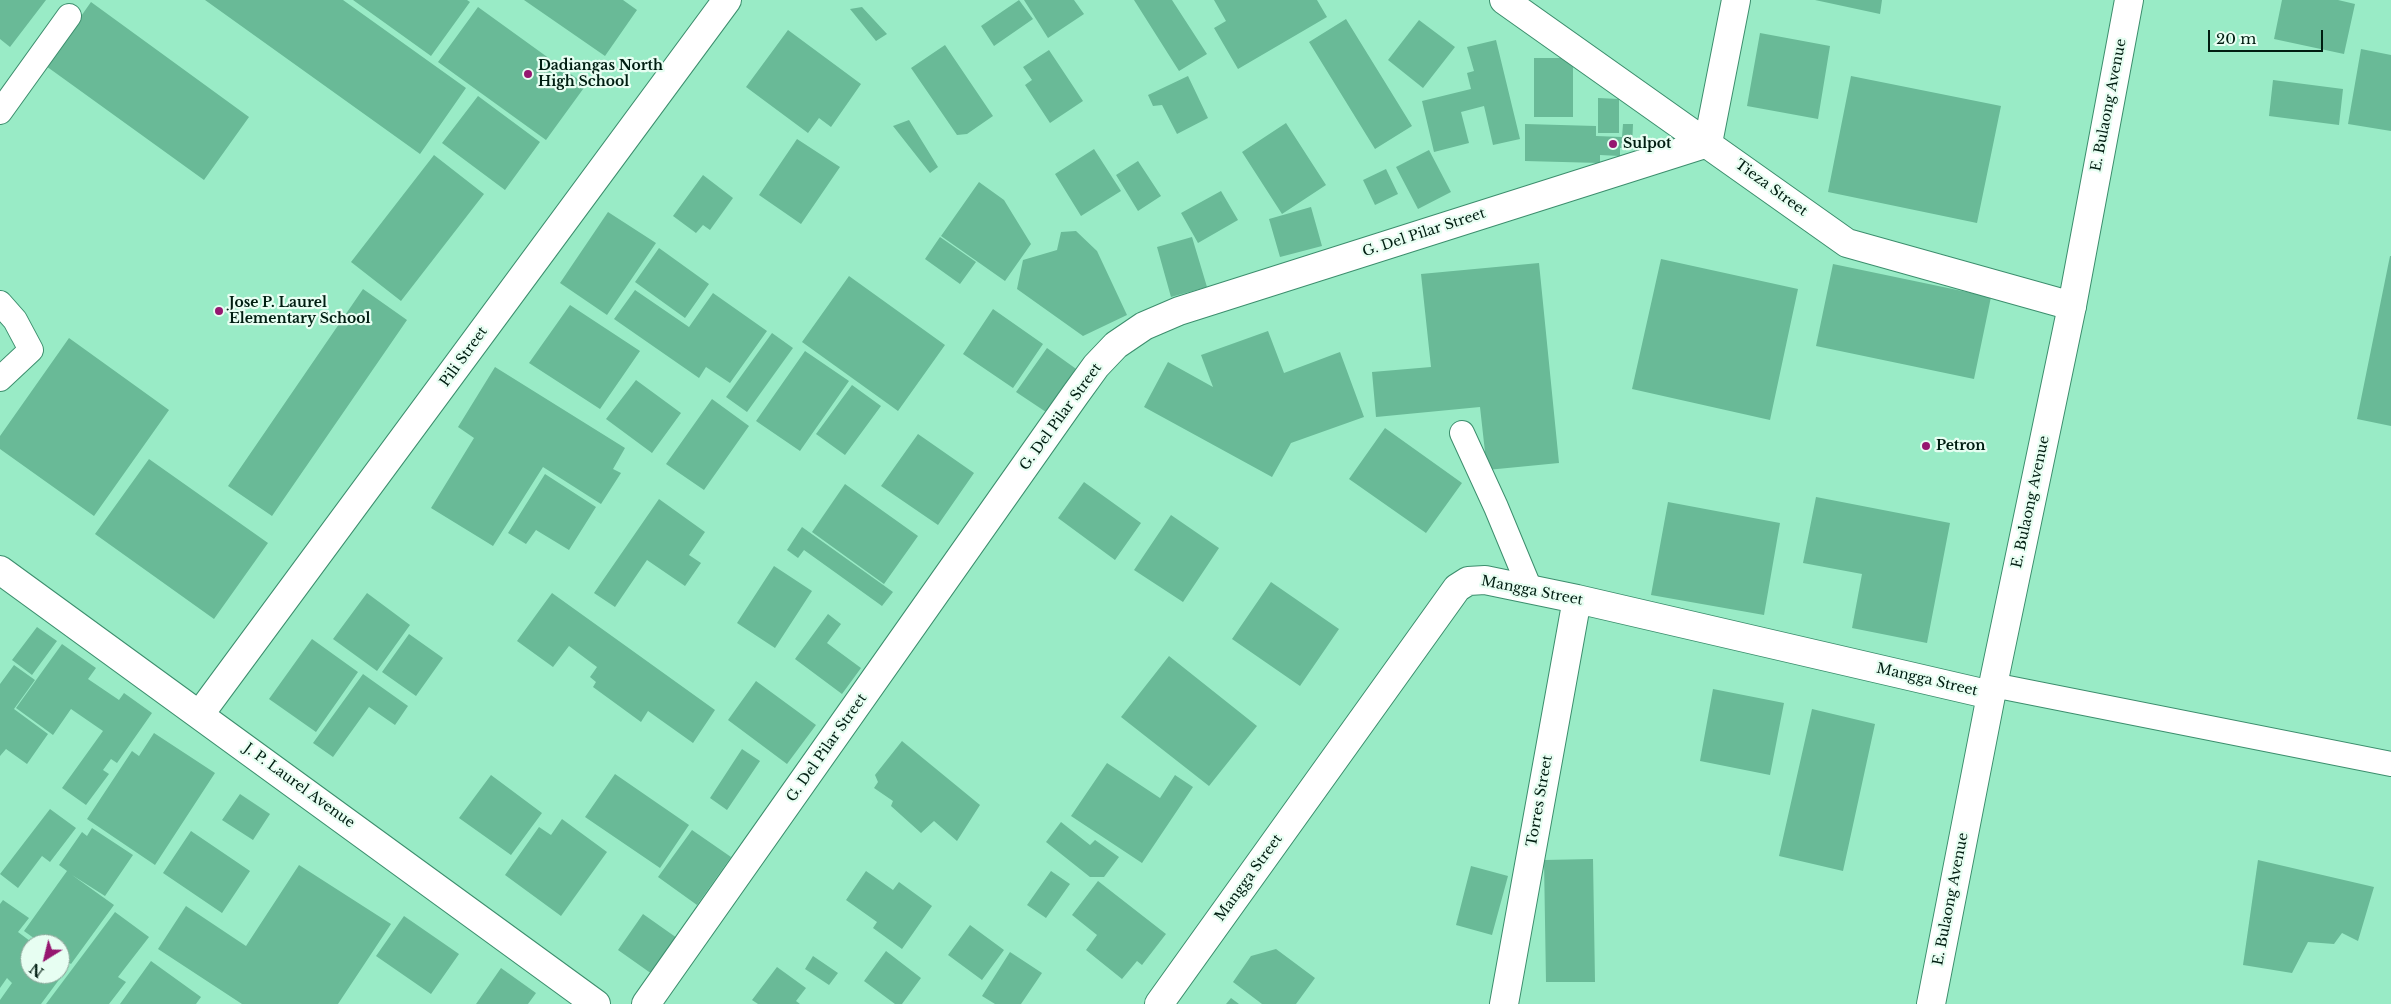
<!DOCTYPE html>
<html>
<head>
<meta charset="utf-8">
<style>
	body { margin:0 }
	#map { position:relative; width:2391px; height:1004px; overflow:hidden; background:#99ebc6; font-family:"Libre Baskerville",serif }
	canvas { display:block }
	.north { position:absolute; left:20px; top:934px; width:50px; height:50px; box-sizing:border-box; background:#e7fef2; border:1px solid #8ba498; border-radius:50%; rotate:216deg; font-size:14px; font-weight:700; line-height:20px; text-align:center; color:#001d11 }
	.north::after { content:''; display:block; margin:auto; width:18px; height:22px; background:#961770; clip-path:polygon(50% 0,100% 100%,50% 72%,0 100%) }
	.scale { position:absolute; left:2208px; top:30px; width:115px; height:22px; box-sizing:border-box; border:2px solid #001d11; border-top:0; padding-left:6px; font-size:15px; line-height:18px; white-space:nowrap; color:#001d11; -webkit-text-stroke:4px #e7fef2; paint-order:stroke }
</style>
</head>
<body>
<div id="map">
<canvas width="2391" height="1004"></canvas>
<div class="north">N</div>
<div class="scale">20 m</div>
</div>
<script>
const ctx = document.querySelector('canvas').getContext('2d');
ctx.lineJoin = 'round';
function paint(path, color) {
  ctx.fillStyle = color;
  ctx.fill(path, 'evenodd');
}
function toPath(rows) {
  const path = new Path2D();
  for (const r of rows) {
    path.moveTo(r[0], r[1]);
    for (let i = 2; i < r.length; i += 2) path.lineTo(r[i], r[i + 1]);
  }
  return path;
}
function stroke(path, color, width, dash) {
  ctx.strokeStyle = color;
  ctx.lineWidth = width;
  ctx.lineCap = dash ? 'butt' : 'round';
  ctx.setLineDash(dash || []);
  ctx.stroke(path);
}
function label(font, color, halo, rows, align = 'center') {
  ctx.font = font + ' "Libre Baskerville",serif';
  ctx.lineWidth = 4.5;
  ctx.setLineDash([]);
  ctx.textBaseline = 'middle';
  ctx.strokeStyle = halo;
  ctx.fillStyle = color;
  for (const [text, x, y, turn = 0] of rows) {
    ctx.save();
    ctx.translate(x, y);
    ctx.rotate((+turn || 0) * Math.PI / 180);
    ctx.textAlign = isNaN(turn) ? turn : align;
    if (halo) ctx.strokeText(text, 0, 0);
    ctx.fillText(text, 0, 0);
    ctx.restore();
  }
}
paint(toPath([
	[0,0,46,0,10,47,0,39],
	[205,0,343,0,466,88,420,154],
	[353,0,467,0,470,2,431,56],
	[524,0,623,0,637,10,605,56],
	[1019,0,1033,19,994,46,981,26],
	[1024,0,1074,0,1084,14,1048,38],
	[1134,0,1172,0,1207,54,1179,71],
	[1214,0,1317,0,1327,17,1238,69,1214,28,1226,21],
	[1815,0,1882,0,1880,14],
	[2282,0,2338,0,2355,4,2344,54,2274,39],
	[91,2,249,117,204,180,46,66],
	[478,7,586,85,546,140,438,62],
	[862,7,887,34,876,41,850,9],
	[1346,19,1412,126,1375,149,1309,42],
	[1419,20,1455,47,1423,88,1388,60],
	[788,30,861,84,831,127,819,118,808,133,746,87],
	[1760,33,1830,46,1818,119,1747,106],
	[1496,40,1520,139,1493,145,1484,106,1461,112,1469,143,1434,152,1422,101,1471,89,1467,73,1474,71,1467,47],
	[945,45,993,116,967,134,957,135,911,68],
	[2361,49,2391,55,2391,131,2348,124],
	[1049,50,1083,101,1050,123,1025,85,1032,80,1023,67],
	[1534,58,1573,58,1573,117,1534,117],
	[1188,76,1208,118,1177,134,1162,105,1153,106,1148,95],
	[1851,76,2001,106,1977,223,1828,192],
	[2273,80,2343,89,2339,125,2269,116],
	[478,96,540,142,505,190,442,143],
	[1598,98,1619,99,1619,133,1598,133],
	[909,120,938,167,930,173,893,126],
	[1286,123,1326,185,1282,214,1242,152],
	[1525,124,1596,126,1596,136,1622,137,1623,124,1633,124,1632,148,1620,148,1620,156,1600,155,1600,163,1525,161],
	[797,139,840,167,801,224,759,195],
	[1094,149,1121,191,1081,216,1055,174],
	[1429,150,1451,192,1418,209,1396,167],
	[434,155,484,194,401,301,351,262],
	[1138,161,1161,196,1138,211,1116,175],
	[1386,169,1398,194,1375,205,1363,180],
	[703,175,733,198,710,230,703,225,696,233,673,216],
	[979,182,1004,200,1031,244,1005,281,941,236],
	[1221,191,1238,220,1198,243,1181,213],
	[1311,207,1322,246,1280,257,1269,219],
	[608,212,656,243,607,315,560,283],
	[1076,231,1097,251,1127,315,1083,336,1017,289,1023,260,1057,250,1061,232],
	[940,237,976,262,960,284,925,259],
	[1192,237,1207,287,1171,297,1157,247],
	[659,248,709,284,685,318,635,282],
	[2390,256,2391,256,2391,426,2357,419],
	[1661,259,1798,289,1770,420,1632,389],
	[1539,263,1559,463,1487,470,1480,407,1376,417,1372,372,1431,367,1421,274],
	[1833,264,1991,297,1974,379,1816,346],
	[849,276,945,345,898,411,802,342],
	[363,289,407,320,272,516,228,486],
	[635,290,689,327,713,293,767,331,730,383,706,367,699,378,614,319],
	[570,305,640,351,600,409,529,363],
	[993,309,1043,344,1013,388,963,354],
	[1268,331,1284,373,1340,352,1364,417,1291,443,1272,477,1144,407,1168,362,1213,387,1201,355],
	[772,333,793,348,747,412,726,397],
	[69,338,169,410,94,516,0,449,0,436],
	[1047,348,1079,371,1049,414,1016,392],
	[805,351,849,381,800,451,756,421],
	[495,367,625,448,613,469,621,473,601,504,543,467,493,546,431,508,474,438,458,427],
	[636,380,681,413,652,453,606,419],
	[852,385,881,406,845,455,816,434],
	[712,399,749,426,704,490,666,464],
	[1385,428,1462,483,1426,533,1349,479],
	[918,434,974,473,938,525,881,486],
	[149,459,268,543,214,619,95,534],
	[545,474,596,507,569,550,536,530,526,544,508,533],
	[1084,482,1141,523,1115,560,1058,518],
	[845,484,918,536,884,584,812,532],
	[1816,497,1950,523,1927,643,1852,628,1862,574,1803,563],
	[659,499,705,532,689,555,701,563,685,586,647,560,615,607,594,593],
	[1668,502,1780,523,1764,615,1651,595],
	[1171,515,1219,548,1183,602,1134,570],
	[802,527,893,592,882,606,804,550,798,558,787,550],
	[774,566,812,591,775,648,737,623],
	[1271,582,1339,629,1300,686,1232,639],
	[367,593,410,625,377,671,333,639],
	[552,593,715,710,693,743,648,711,641,722,593,687,596,682,590,677,597,667,569,646,553,667,517,641],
	[828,614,841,624,827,643,861,668,842,694,795,659],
	[37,627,57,641,32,675,12,660],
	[409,634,443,658,416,696,382,672],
	[312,639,358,672,316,732,269,699],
	[62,644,96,668,88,679,119,700,124,693,152,713,117,763,111,759,103,770,109,774,86,805,62,788,103,731,71,709,53,735,16,708],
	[1169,656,1257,726,1209,786,1121,717],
	[14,665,35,680,14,709,48,734,27,764,6,749,0,756,0,684],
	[363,674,408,706,395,725,369,707,333,757,313,743],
	[756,681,816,725,787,764,728,720],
	[1713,689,1784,703,1770,775,1700,761],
	[1812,709,1875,724,1843,871,1779,856],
	[154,733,215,773,155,865,87,819,132,751,139,756],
	[902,741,980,805,957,841,934,821,921,833,891,806,893,801,874,788,878,782,875,775],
	[742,749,760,761,727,810,710,798],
	[1107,763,1160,798,1175,775,1193,787,1142,863,1071,816],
	[615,774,689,825,660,868,585,817],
	[491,775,542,813,511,855,459,818],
	[240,794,270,814,253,840,222,820],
	[50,809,76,828,50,862,42,856,18,888,0,874],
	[562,819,607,852,561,916,505,875,539,827,551,835],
	[1061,822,1090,845,1095,840,1119,857,1104,877,1090,877,1046,842],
	[92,828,133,855,105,896,72,875,114,905,71,964,60,957,60,944,42,944,24,931,67,871,59,865,82,832,87,836],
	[692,830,731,857,697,905,658,877],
	[191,831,250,871,222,913,163,873],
	[1593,859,1595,982,1546,982,1544,860],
	[2258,860,2374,887,2358,941,2342,933,2334,944,2308,942,2292,973,2243,965],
	[299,865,391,924,338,1004,242,1004,158,949,186,906,246,946],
	[1471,866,1508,876,1492,935,1456,925],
	[866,871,893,890,899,882,932,906,902,949,873,928,877,922,846,900],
	[1051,871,1070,884,1046,918,1027,905],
	[1098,881,1166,934,1142,965,1137,961,1122,979,1086,950,1097,935,1072,915],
	[3,900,29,918,18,932,34,944,30,944,30,974,60,974,60,963,67,969,41,1004,0,1004,0,1000,12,983,7,978,0,988,0,904],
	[115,912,149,937,118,977,126,982,109,1004,46,1004],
	[643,914,677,938,652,974,618,950],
	[404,916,459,954,431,994,376,956],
	[970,925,1004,950,982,980,948,955],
	[1276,949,1315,978,1296,1004,1262,1004,1233,982,1251,956],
	[886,951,921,978,902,1004,895,1004,864,981],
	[1010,952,1042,973,1021,1004,995,1004,982,996],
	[813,956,838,973,829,985,805,969],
	[151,961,201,997,196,1004,120,1004],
	[777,967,806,988,796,1001,800,1004,758,1004,752,1000],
	[501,968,536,993,528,1004,476,1004],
	[1231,998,1239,1004,1226,1004]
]), '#69ba97');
const lane = toPath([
	[0,112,69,16],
	[0,303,15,320,31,350,0,379],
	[1462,433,1496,507,1530,589],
	[1993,685,2391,764]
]);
const street = toPath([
	[1504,0,1847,243,2072,306],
	[200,714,727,0],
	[646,1004,1075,395,1096,366,1116,345,1144,326,1179,311,1708,143,1736,0],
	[1159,1004,1457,588,1468,581,1485,580,1577,599,1991,695],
	[1504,1004,1577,599]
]);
const secondary = toPath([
	[0,570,596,1004],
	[1931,1004,1993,685,2072,306,2129,0]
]);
stroke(lane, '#3c8e6d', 26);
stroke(street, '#3c8e6d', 30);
stroke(secondary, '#3c8e6d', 30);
stroke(lane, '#fff', 24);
stroke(street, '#fff', 28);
stroke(secondary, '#fff', 28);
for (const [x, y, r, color] of [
	[528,74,5,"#961770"],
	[1613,144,5,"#961770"],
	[219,311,5,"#961770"],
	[1926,446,5,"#961770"]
]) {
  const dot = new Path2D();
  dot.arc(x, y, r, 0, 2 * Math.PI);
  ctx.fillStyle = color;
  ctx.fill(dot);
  stroke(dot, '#e7fef2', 2);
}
label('bold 14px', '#001d11', '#e7fef2', [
	["Dadiangas North",538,66],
	["High School",538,82],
	["Sulpot",1623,144],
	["Jose P. Laurel",229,303],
	["Elementary School",229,319],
	["Petron",1936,446]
], 'left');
label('14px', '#001d11', '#e7fef2', [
	["E. Bulaong Avenue",2109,105,-79],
	["Tieza Street",1771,188,36],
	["G. Del Pilar Street",1424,233,-18],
	["Pili Street",464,357,-54],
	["G. Del Pilar Street",1061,417,-54],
	["E. Bulaong Avenue",2031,502,-78],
	["Mangga Street",1532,591,11],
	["Mangga Street",1927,680,13],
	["G. Del Pilar Street",827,748,-55],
	["J. P. Laurel Avenue",299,786,36],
	["Torres Street",1540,801,-80],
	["Mangga Street",1249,878,-54],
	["E. Bulaong Avenue",1951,899,-79]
]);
</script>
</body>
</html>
